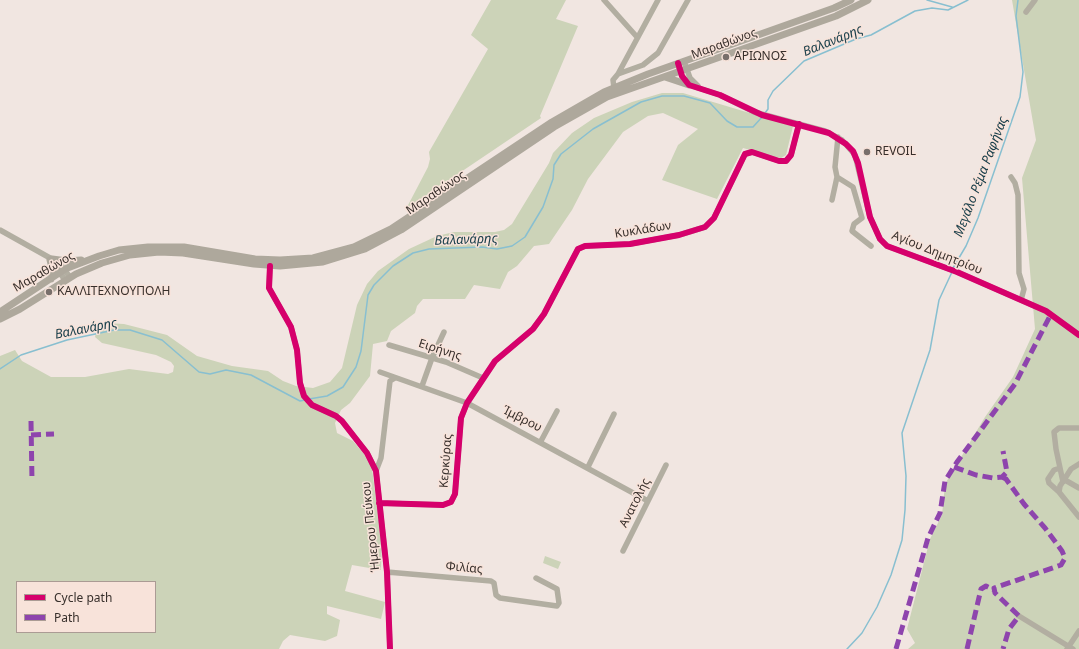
<!DOCTYPE html>
<html>
<head>
<meta charset="utf-8">
<style>
	body { margin:0 }
	#map { position:relative; width:1079px; height:649px; overflow:hidden; background:#f1e6e1; font-family:"Noto Sans",sans-serif }
	canvas { display:block }
	.legend { position:absolute; left:16px; top:581px; width:140px; height:52px; box-sizing:border-box; background:#f8e3da; border:1px solid #ab9b94; margin:0; padding:5px 7px; list-style:none; font-size:12px; color:#372f2b }
	.legend li { display:flex; align-items:center; gap:8px; height:20px }
	.legend b { width:20px; border:1px solid #ab9b94 }
</style>
</head>
<body>
<div id="map">
<canvas width="1079" height="649"></canvas>
<ul class="legend">
<li><b style="height:5px;background:#d6006c"></b>Cycle path</li>
<li><b style="height:5px;background:#8e44ad"></b>Path</li>
</ul>
</div>
<script>
const ctx = document.querySelector('canvas').getContext('2d');
ctx.lineJoin = 'round';
function paint(path, color) {
  ctx.fillStyle = color;
  ctx.fill(path, 'evenodd');
}
function toPath(rows) {
  const path = new Path2D();
  for (const r of rows) {
    path.moveTo(r[0], r[1]);
    for (let i = 2; i < r.length; i += 2) path.lineTo(r[i], r[i + 1]);
  }
  return path;
}
function stroke(path, color, width, dash) {
  ctx.strokeStyle = color;
  ctx.lineWidth = width;
  ctx.lineCap = dash ? 'butt' : 'round';
  ctx.setLineDash(dash || []);
  ctx.stroke(path);
}
function label(font, color, halo, rows, align = 'center') {
  ctx.font = font + ' "Noto Sans",sans-serif';
  ctx.lineWidth = 3;
  ctx.setLineDash([]);
  ctx.textBaseline = 'middle';
  ctx.strokeStyle = halo;
  ctx.fillStyle = color;
  for (const [text, x, y, turn = 0] of rows) {
    ctx.save();
    ctx.translate(x, y);
    ctx.rotate((+turn || 0) * Math.PI / 180);
    ctx.textAlign = isNaN(turn) ? turn : align;
    if (halo) ctx.strokeText(text, 0, 0);
    ctx.fillText(text, 0, 0);
    ctx.restore();
  }
}
paint(toPath([
	[491,0,566,0,556,19,578,26,540,116,541,118,406,209,428,167,430,159,429,152,488,49,471,35],
	[1012,0,1079,0,1079,649,908,649,915,643,907,629,930,539,942,515,945,484,985,417,1013,377,1035,329,1022,178,1036,140],
	[662,93,683,93,793,126,786,155,781,158,775,157,743,148,717,199,662,180,678,145,698,129,663,113,648,116,623,132,588,179,572,210,549,244,534,246,517,266,508,272,500,289,474,285,465,299,423,299,417,306,415,313,391,331,387,341,373,344,370,376,350,403,341,410,335,423,337,433,353,441,364,454,372,469,382,543,381,570,352,565,345,591,385,602,381,619,327,606,327,614,340,620,337,636,325,641,290,635,283,641,279,649,0,649,0,356,15,350,22,361,51,377,85,377,129,369,168,374,173,372,174,366,171,362,156,355,102,343,95,337,97,329,105,323,124,324,167,335,197,356,232,366,268,371,283,381,296,386,313,388,330,382,342,368,357,305,367,284,378,271,409,249,437,236,454,232,495,232,504,230,512,224,549,163,553,153,572,133,594,118,632,102],
	[17,582,155,582,155,632,17,632],
	[545,556,561,562,558,569,543,563]
]), '#ccd3b8');
stroke(toPath([
	[927,0,952,7],
	[765,113,768,109,768,100,773,91,804,61,856,39,871,35,915,11,932,8,948,10,968,0],
	[953,268,966,246,978,218,1020,97,1023,72,1016,16,1018,0],
	[0,369,21,355,67,340,114,330,130,330,162,340,199,372,210,374,226,370,251,375,300,401,305,400],
	[309,399,327,396,343,387,356,367,361,351,368,295,374,285,393,266,413,253,429,249,482,247,497,249,512,246,525,237,543,207,553,179,554,165,561,154,593,129,641,102,662,96,684,96,710,103,727,121,737,127,753,127,763,116],
	[847,649,862,633,877,607,891,575,902,540,905,510,906,476,902,433,930,350,939,300,952,272]
]), '#88bfd0', 1.5);
stroke(toPath([
	[604,0,637,37],
	[1026,12,1035,0],
	[684,61,690,78,698,86],
	[679,69,682,76,689,85,720,95,754,112,825,131,842,140,855,155,870,217,880,239,887,246,957,272,1046,311,1079,335],
	[618,74,643,65,658,53,688,0],
	[614,88,613,80,618,74,658,0],
	[838,137,835,167,837,177,853,187,862,218,854,224,852,231,871,246],
	[1011,177,1015,183,1018,195,1019,273,1024,289,1021,300],
	[832,200,837,177],
	[0,230,59,263,70,277],
	[51,261,65,280],
	[270,266,269,288,291,327,297,350,300,383,304,396,312,405,336,416,342,421,367,453,376,471,387,572,390,649],
	[389,345,446,362,483,378],
	[380,372,467,403,648,501],
	[422,386,432,358,444,332],
	[541,441,557,411],
	[1079,464,1071,469,1060,486,1059,492,1079,517],
	[588,467,614,414],
	[376,471,381,458,390,381,395,378],
	[1065,480,1079,488],
	[1063,482,1056,449,1054,432,1059,428,1079,428],
	[1059,492,1049,483,1048,479,1054,470,1060,468],
	[379,503,443,505,451,502,455,494,461,418,467,403,495,361,533,329,544,314,578,249,585,246,630,244,679,235,705,227,714,218,745,154,752,152,779,161,786,161,791,155,799,124],
	[623,551,666,465],
	[387,572,491,581,494,583,496,595,500,598,557,606,559,603,557,589,536,578],
	[1019,616,1073,649],
	[1067,649,1079,631]
]), '#b2aea1', 5.5);
stroke(toPath([
	[665,77,689,85],
	[52,259,67,261,81,260],
	[50,260,52,268,51,279],
	[0,312,65,269,99,256,119,250,148,247,184,247,255,259,280,260,313,258,354,247,391,229,552,122,604,92,648,74,834,8,851,0],
	[0,319,20,309,76,274,102,263,130,255,159,252,183,253,254,264,280,266,323,262,365,249,401,230,554,127,607,97,836,16,868,0]
]), '#aea89c', 7);
stroke(toPath([
	[31,421,32,481],
	[31,435,54,434],
	[954,467,976,475,993,478,1002,477,1007,472,1003,451],
	[1002,477,1006,479,1024,504,1045,528,1062,551,1065,558,1061,565,994,588,995,593,1019,616,1009,629,1003,649],
	[896,649,928,538,940,513,945,481,957,462,1015,384,1051,314],
	[967,649,981,589,986,586,994,590]
]), '#8e44ad', 5, [10, 5]);
stroke(toPath([
	[678,63,682,76,689,85,720,95,762,115,829,133,846,144,853,151,858,163,870,217,880,239,887,246,957,272,1046,311,1079,335],
	[270,266,269,288,291,327,297,350,300,383,304,396,312,405,336,416,342,421,367,453,376,471,387,572,390,649],
	[379,503,443,505,451,502,455,494,461,418,467,403,495,361,533,329,544,314,578,249,585,246,630,244,679,235,705,227,714,218,745,154,752,152,779,161,786,161,791,155,799,124]
]), '#d6006c', 6);
for (const [x, y, r, color] of [
	[726,57,4,"#786f6b"],
	[867,152,4,"#786f6b"],
	[49,292,4,"#786f6b"]
]) {
  const dot = new Path2D();
  dot.arc(x, y, r, 0, 2 * Math.PI);
  ctx.fillStyle = color;
  ctx.fill(dot);
  stroke(dot, '#f8e3da', 1.5);
}
label('12px', '#372f2b', '#f8e3da', [
	["Μαραθώνος",724,44,-20],
	["Μαραθώνος",436,193,-34],
	["Κυκλάδων",643,230,-9],
	["Αγίου Δημητρίου",937,253,22],
	["Μαραθώνος",44,272,-30],
	["Ειρήνης",440,350,18],
	["Ίμβρου",522,419,27],
	["Κερκύρας",446,461,-86],
	["Ανατολής",635,503,-63],
	["Ήμερου Πεύκου",371,527,-96],
	["Φιλίας",464,568,5]
]);
label('12px', '#372f2b', '#f8e3da', [
	["ΑΡΙΩΝΟΣ",734,57],
	["REVOIL",875,152],
	["ΚΑΛΛΙΤΕΧΝΟΥΠΟΛΗ",57,292]
], 'left');
label('italic 13px', '#1a404c', '#f8e3da', [
	["Βαλανάρης",833,41,-22],
	["Μεγάλο Ρέμα Ραφήνας",981,177,-69],
	["Βαλανάρης",466,240,-2],
	["Βαλανάρης",86,329,-11]
]);
</script>
</body>
</html>
